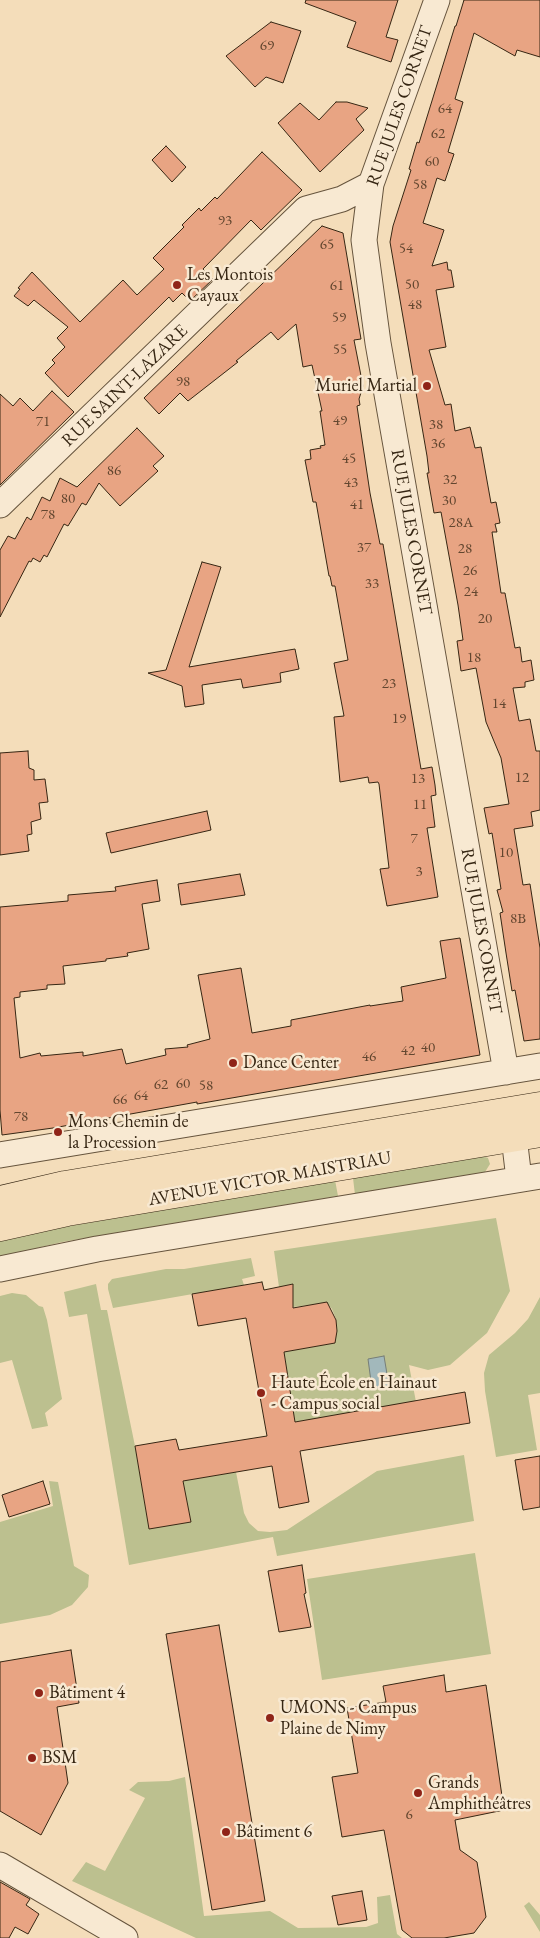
<!DOCTYPE html>
<html>
<head>
<meta charset="utf-8">
<style>
	body { margin:0 }
	canvas { display:block; background:#f4ddba }
</style>
</head>
<body>
<canvas width="540" height="1938"></canvas>
<script>
const ctx = document.querySelector('canvas').getContext('2d');
ctx.lineJoin = 'round';
function paint(path, color) {
  ctx.fillStyle = color;
  ctx.fill(path, 'evenodd');
}
function toPath(rows) {
  const path = new Path2D();
  for (const r of rows) {
    path.moveTo(r[0], r[1]);
    for (let i = 2; i < r.length; i += 2) path.lineTo(r[i], r[i + 1]);
  }
  return path;
}
function stroke(path, color, width, dash) {
  ctx.strokeStyle = color;
  ctx.lineWidth = width;
  ctx.lineCap = dash ? 'butt' : 'round';
  ctx.setLineDash(dash || []);
  ctx.stroke(path);
}
function label(font, color, halo, rows, align = 'center') {
  ctx.font = font + ' "EB Garamond",serif';
  ctx.lineWidth = 5;
  ctx.setLineDash([]);
  ctx.textBaseline = 'middle';
  ctx.strokeStyle = halo;
  ctx.fillStyle = color;
  for (const [text, x, y, turn = 0] of rows) {
    ctx.save();
    ctx.translate(x, y);
    ctx.rotate((+turn || 0) * Math.PI / 180);
    ctx.textAlign = isNaN(turn) ? turn : align;
    if (halo) ctx.strokeText(text, 0, 0);
    ctx.fillText(text, 0, 0);
    ctx.restore();
  }
}
paint(toPath([
	[482,1156,488,1158,490,1164,485,1172,355,1195,353,1178],
	[335,1180,338,1196,62,1242,0,1257,0,1240,18,1235],
	[496,1218,510,1291,487,1333,450,1365,428,1370,409,1365,416,1402,295,1422,284,1352,334,1343,337,1333,336,1319,332,1309,327,1303,293,1307,292,1284,279,1287,274,1251],
	[251,1258,255,1276,242,1279,244,1285,113,1308,108,1289,108,1284,112,1279,166,1269,184,1269],
	[96,1284,101,1310,107,1310,135,1446,149,1529,191,1522,183,1481,236,1472,244,1513,249,1523,258,1531,270,1532,287,1530,377,1471,464,1455,474,1521,277,1556,273,1537,129,1565,87,1314,69,1317,64,1292],
	[12,1293,26,1295,39,1306,43,1307,47,1320,62,1399,45,1413,48,1426,32,1429,12,1360,0,1363,0,1296],
	[540,1297,540,1393,528,1395,537,1450,496,1457,485,1391,484,1373,489,1355,515,1333,528,1319],
	[49,1481,58,1482,74,1566,89,1575,88,1587,72,1605,50,1615,0,1624,0,1522,53,1506],
	[475,1553,491,1654,322,1680,307,1579],
	[185,1777,204,1916,270,1911,298,1928,366,1927,378,1923,377,1897,390,1895,397,1934,402,1938,196,1938,72,1881,86,1862,105,1871,145,1798,129,1790,138,1782,169,1781],
	[529,1902,540,1915,540,1932,524,1906]
]), '#bcc08f');
const water = toPath([
	[384,1356,389,1386,372,1389,368,1359,384,1356]
]);
paint(water, '#a2b8bb');
stroke(water, '#777e78', 1);
const building = toPath([
	[306,0,398,0,386,37,398,40,391,62,347,47,356,22,305,3,306,0],
	[464,0,540,0,540,57,517,50,515,56,474,33,455,99,463,102,448,152,454,154,445,181,437,178,423,223,444,230,432,266,447,262,448,270,451,270,454,287,436,290,446,347,429,350,445,405,451,404,455,431,470,427,475,448,481,447,491,503,496,502,500,523,495,524,497,532,492,532,501,593,505,593,515,648,520,647,522,662,531,660,534,680,525,682,525,687,513,688,519,721,530,719,536,751,540,751,540,810,531,812,533,826,514,829,523,885,530,884,540,948,540,1039,524,1041,515,990,512,991,506,953,500,913,503,912,497,890,501,889,492,833,489,834,484,808,509,804,501,758,486,722,476,668,461,671,457,641,463,640,458,605,441,512,434,513,427,473,429,473,427,456,390,242,393,226,411,170,409,169,417,142,419,143,455,26,456,26,464,0],
	[271,22,301,31,283,83,266,77,255,87,226,56,271,22],
	[336,102,347,102,368,108,356,119,364,130,320,172,278,123,300,103,319,120,336,102],
	[166,146,186,167,172,182,152,160,166,146],
	[262,152,302,190,261,230,251,220,203,269,213,279,190,301,182,293,173,302,169,297,68,397,45,373,55,363,52,360,65,347,57,338,68,327,34,300,28,306,14,296,20,289,18,288,32,272,80,322,123,280,137,295,164,269,153,258,184,227,182,225,199,208,201,211,215,197,217,199,262,152],
	[322,226,343,233,361,339,354,340,363,386,359,399,360,405,357,406,370,493,380,544,383,544,421,769,432,767,435,785,436,795,431,796,435,827,427,828,438,897,387,906,380,869,389,868,379,784,378,782,369,783,368,777,340,782,334,717,344,716,334,663,348,660,335,586,332,586,330,576,329,576,316,502,313,502,305,460,311,459,310,450,321,448,320,446,325,445,320,411,322,411,312,365,303,367,296,324,278,340,271,332,236,361,238,362,188,401,180,393,159,414,144,398,322,226],
	[52,391,74,412,0,485,0,394,13,406,20,398,33,411,52,391],
	[137,428,164,456,153,466,158,471,120,506,99,483,86,505,82,503,68,526,64,524,47,557,44,555,40,562,33,558,31,562,29,561,0,617,0,550,8,536,15,539,27,517,31,520,42,497,50,501,60,478,77,487,137,428],
	[202,562,221,567,189,667,295,649,299,669,280,673,281,682,243,688,241,679,202,685,204,704,185,707,182,686,148,673,166,670,202,562],
	[28,751,29,768,34,770,34,780,45,779,48,802,39,803,41,819,31,822,32,834,27,835,29,851,0,855,0,753,28,751],
	[207,811,211,830,111,853,106,833,207,811],
	[240,874,245,895,181,905,178,884,240,874],
	[157,880,160,901,142,904,149,949,127,953,128,956,106,959,106,961,63,966,65,984,47,985,47,989,20,992,20,997,14,998,20,1058,40,1053,41,1056,83,1052,83,1056,122,1049,126,1064,166,1055,165,1049,188,1047,187,1045,210,1039,198,975,241,968,252,1033,291,1026,291,1020,370,1005,370,1006,403,1001,401,987,446,978,440,941,460,938,480,1055,197,1104,197,1102,53,1128,2,1135,0,1110,0,907,68,901,68,895,116,891,115,887,157,880],
	[262,1282,264,1290,293,1284,293,1308,327,1302,336,1320,337,1331,335,1343,284,1352,295,1422,465,1392,470,1423,300,1451,309,1502,279,1508,272,1466,183,1481,191,1522,149,1529,135,1446,176,1439,179,1450,267,1436,246,1318,198,1326,192,1294,262,1282],
	[540,1456,540,1507,523,1510,515,1460,540,1456],
	[43,1481,50,1504,9,1517,2,1495,43,1481],
	[302,1565,306,1593,304,1594,311,1627,279,1632,268,1571,302,1565],
	[219,1625,265,1901,212,1910,166,1634,219,1625],
	[71,1650,79,1703,57,1707,68,1783,41,1835,0,1811,0,1662,71,1650],
	[444,1675,446,1692,486,1685,504,1810,455,1820,460,1850,477,1862,486,1917,474,1933,444,1938,412,1938,402,1930,384,1830,342,1837,332,1777,358,1773,347,1708,386,1702,383,1686,444,1675],
	[0,1882,30,1899,26,1905,39,1914,28,1934,15,1927,9,1938,0,1938,0,1882],
	[362,1891,367,1920,338,1925,332,1896,362,1891]
]);
paint(building, '#e8a483');
stroke(building, '#362613', 1);
const street = toPath([
	[437,0,371,184,364,240,378,343,506,1072],
	[0,505,306,209,342,199,371,184],
	[514,1137,519,1179],
	[0,1155,540,1066],
	[0,1269,97,1249,540,1176],
	[0,1865,125,1938]
]);
const primary = toPath([
	[0,1200,65,1185,540,1106],
	[0,1227,67,1212,540,1133]
]);
stroke(street, '#66543d', 27);
stroke(primary, '#362613', 29);
stroke(street, '#f8e9d2', 25);
stroke(primary, '#f4ddba', 28);
for (const [x, y, r, color] of [
	[177,285,5,"#8f2418"],
	[427,386,5,"#8f2418"],
	[233,1063,5,"#8f2418"],
	[58,1132,5,"#8f2418"],
	[261,1393,5,"#8f2418"],
	[39,1693,5,"#8f2418"],
	[270,1718,5,"#8f2418"],
	[32,1758,5,"#8f2418"],
	[418,1793,5,"#8f2418"],
	[226,1832,5,"#8f2418"]
]) {
  const dot = new Path2D();
  dot.arc(x, y, r, 0, 2 * Math.PI);
  ctx.fillStyle = color;
  ctx.fill(dot);
  stroke(dot, '#f8e9d2', 2);
}
label('15px', '#62462f', null, [
	["69",267,46],
	["64",445,109],
	["62",438,134],
	["60",432,162],
	["58",420,185],
	["93",225,221],
	["65",327,245],
	["54",406,249],
	["50",412,285],
	["61",337,286],
	["48",415,305],
	["59",339,318],
	["55",340,350],
	["98",183,382],
	["49",340,421],
	["71",43,422],
	["38",436,425],
	["36",438,444],
	["45",349,459],
	["86",114,471],
	["32",450,480],
	["43",351,483],
	["80",68,499],
	["30",449,501],
	["41",357,505],
	["78",48,515],
	["28A",461,523],
	["37",364,548],
	["28",465,549],
	["26",470,571],
	["33",372,584],
	["24",471,592],
	["20",485,619],
	["18",474,658],
	["23",389,684],
	["14",499,704],
	["19",399,719],
	["12",522,778],
	["13",418,779],
	["11",420,805],
	["7",414,839],
	["10",506,853],
	["3",419,872],
	["8B",518,919],
	["40",428,1048],
	["42",408,1051],
	["46",369,1057],
	["60",183,1084],
	["62",161,1085],
	["58",206,1086],
	["64",141,1096],
	["66",120,1100],
	["78",21,1117],
	["6",409,1815]
]);
label('18px', '#362613', '#f8e9d2', [
	["RUE JULES CORNET",400,106,-71],
	["RUE SAINT-LAZARE",125,386,-44],
	["RUE JULES CORNET",411,532,80],
	["RUE JULES CORNET",481,931,80],
	["AVENUE VICTOR MAISTRIAU",270,1179,-10]
]);
label('18px', '#362613', '#f8e9d2', [
	["Les Montois",187,275],
	["Cayaux",187,296],
	["Muriel Martial",417,386,"right"],
	["Dance Center",243,1063],
	["Mons Chemin de",68,1122],
	["la Procession",68,1143],
	["Haute École en Hainaut",271,1383],
	["- Campus social",271,1404],
	["Bâtiment 4",49,1693],
	["UMONS - Campus",280,1708],
	["Plaine de Nimy",280,1729],
	["BSM",42,1758],
	["Grands",428,1783],
	["Amphithéâtres",428,1804],
	["Bâtiment 6",236,1832]
], 'left');
</script>
</body>
</html>
